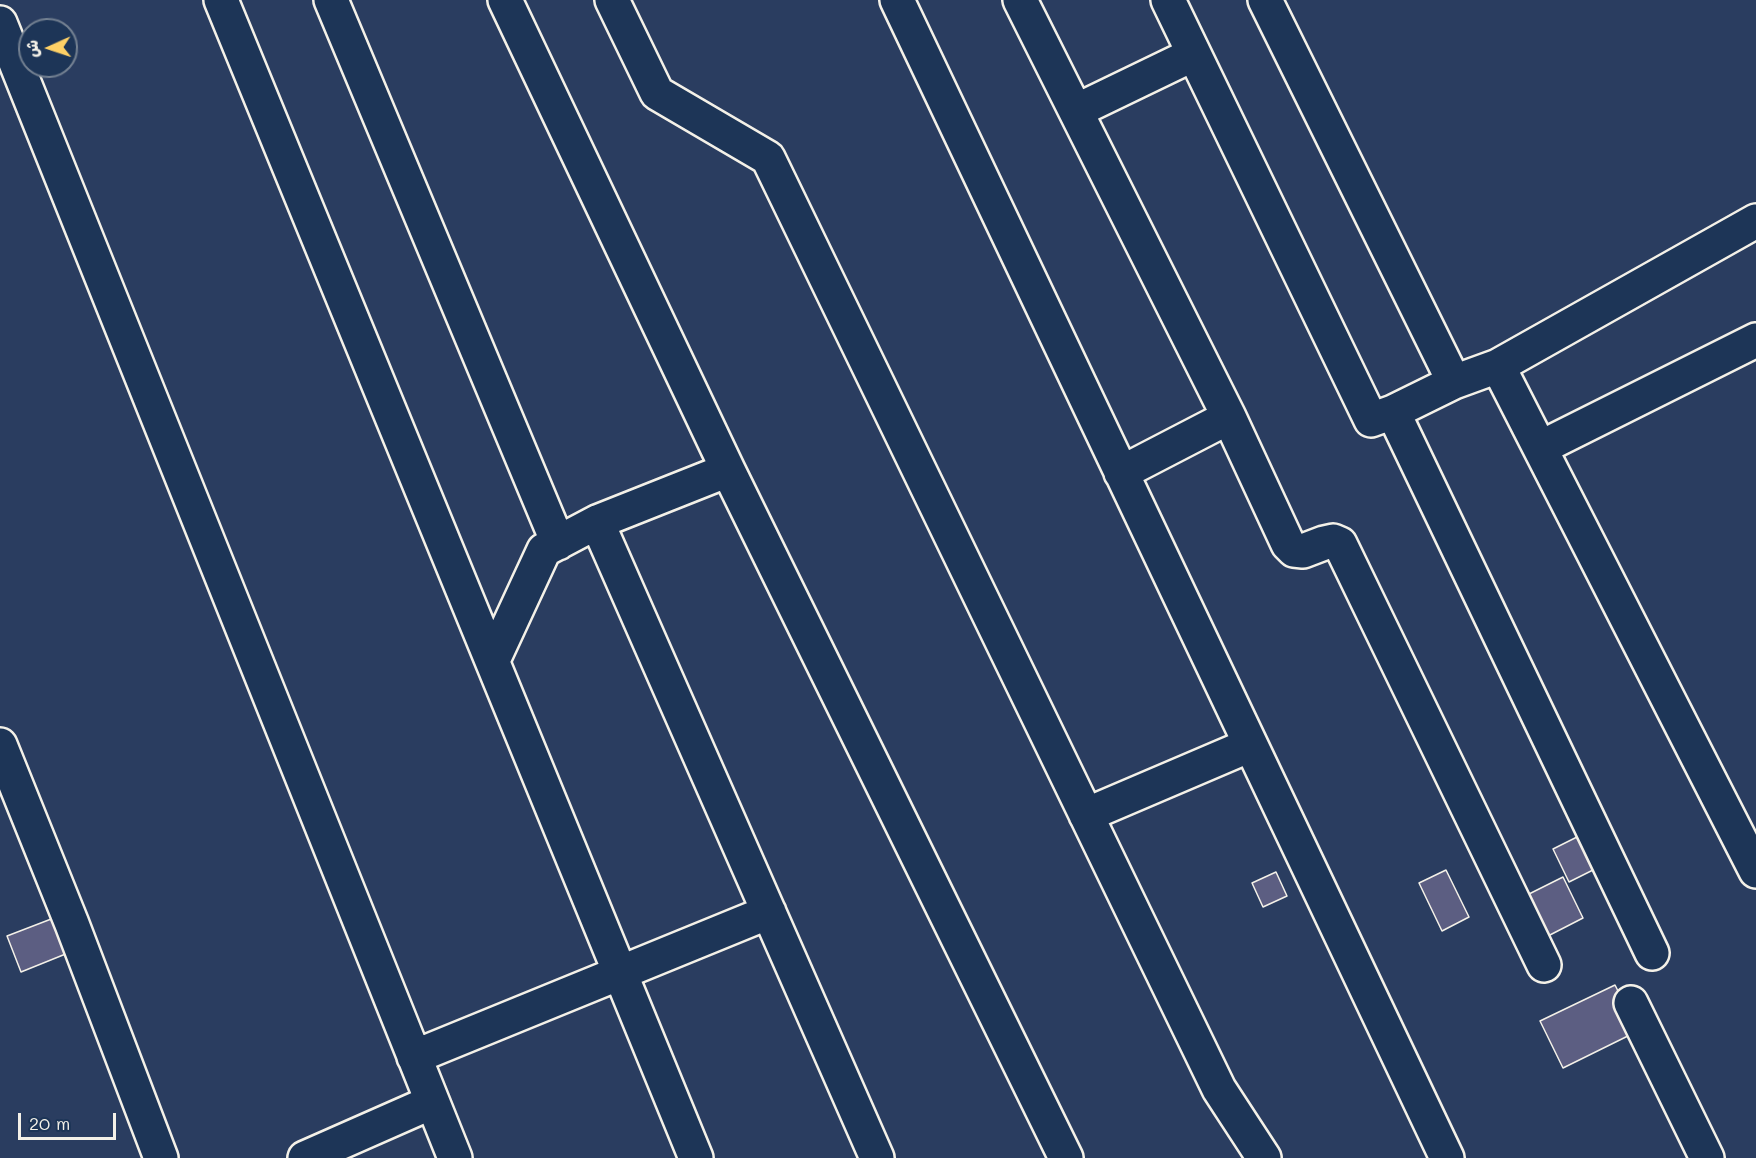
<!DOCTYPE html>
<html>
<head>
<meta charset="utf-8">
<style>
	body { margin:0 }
	#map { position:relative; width:1756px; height:1158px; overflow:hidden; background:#2a3d60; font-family:Mali,"Playpen Sans Arabic",sans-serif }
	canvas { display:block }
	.north { position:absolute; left:18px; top:18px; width:60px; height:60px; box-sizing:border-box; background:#1d3557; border:2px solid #738091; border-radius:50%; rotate:267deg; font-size:16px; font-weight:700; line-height:24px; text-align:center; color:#f4f1e8 }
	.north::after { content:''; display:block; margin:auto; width:21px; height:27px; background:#ffd166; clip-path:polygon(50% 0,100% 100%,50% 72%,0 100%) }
	.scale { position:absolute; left:18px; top:1113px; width:98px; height:27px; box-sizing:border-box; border:3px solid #f4f1e8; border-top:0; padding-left:8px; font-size:18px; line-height:21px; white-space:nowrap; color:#f4f1e8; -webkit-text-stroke:4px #1d3557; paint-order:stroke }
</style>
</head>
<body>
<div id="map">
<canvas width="1756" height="1158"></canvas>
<div class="north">ش</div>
<div class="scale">20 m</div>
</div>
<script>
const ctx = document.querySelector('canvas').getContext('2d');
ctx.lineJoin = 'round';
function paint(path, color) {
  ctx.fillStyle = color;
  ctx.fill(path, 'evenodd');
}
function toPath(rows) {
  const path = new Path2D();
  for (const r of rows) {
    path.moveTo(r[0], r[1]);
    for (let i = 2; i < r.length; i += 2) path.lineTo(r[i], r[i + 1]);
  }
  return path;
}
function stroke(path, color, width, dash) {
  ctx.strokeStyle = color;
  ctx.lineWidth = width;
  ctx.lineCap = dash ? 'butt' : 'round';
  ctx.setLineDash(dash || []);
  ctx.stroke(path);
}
const building = toPath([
	[1591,830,1607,863,1569,882,1553,849,1591,830],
	[1446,870,1469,917,1442,931,1419,883,1446,870],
	[1276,872,1287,896,1263,907,1252,883,1276,872],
	[1563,877,1583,918,1546,937,1525,896,1563,877],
	[59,916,73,951,21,972,7,936,59,916],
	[1615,985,1638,1031,1563,1068,1540,1021,1615,985]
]);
paint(building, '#5c5e82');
stroke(building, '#f4f1e8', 1.5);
const minor = toPath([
	[221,0,696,1158],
	[331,0,558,543],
	[505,0,728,470,1066,1158],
	[612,0,657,93,768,158,1219,1089,1264,1158],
	[897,0,1447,1158],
	[1020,0,1229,417,1121,473],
	[1168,0,1371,420,1393,412],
	[1265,0,1454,382,1393,412,1652,953],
	[0,23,455,1158],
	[1076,111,1194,54],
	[1498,366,1756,221],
	[1454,382,1498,366,1756,871],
	[1229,417,1288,544,1294,550,1303,551,1324,543,1333,541,1340,544,1544,965],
	[1540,448,1756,340],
	[597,522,728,470],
	[493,660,544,550,597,522,877,1158],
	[0,745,72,924,161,1158],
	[1086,815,1250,745],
	[1631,1003,1707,1158],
	[414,1057,769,912],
	[305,1158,432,1102]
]);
stroke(minor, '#f4f1e8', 38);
stroke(minor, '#1d3557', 33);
</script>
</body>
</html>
